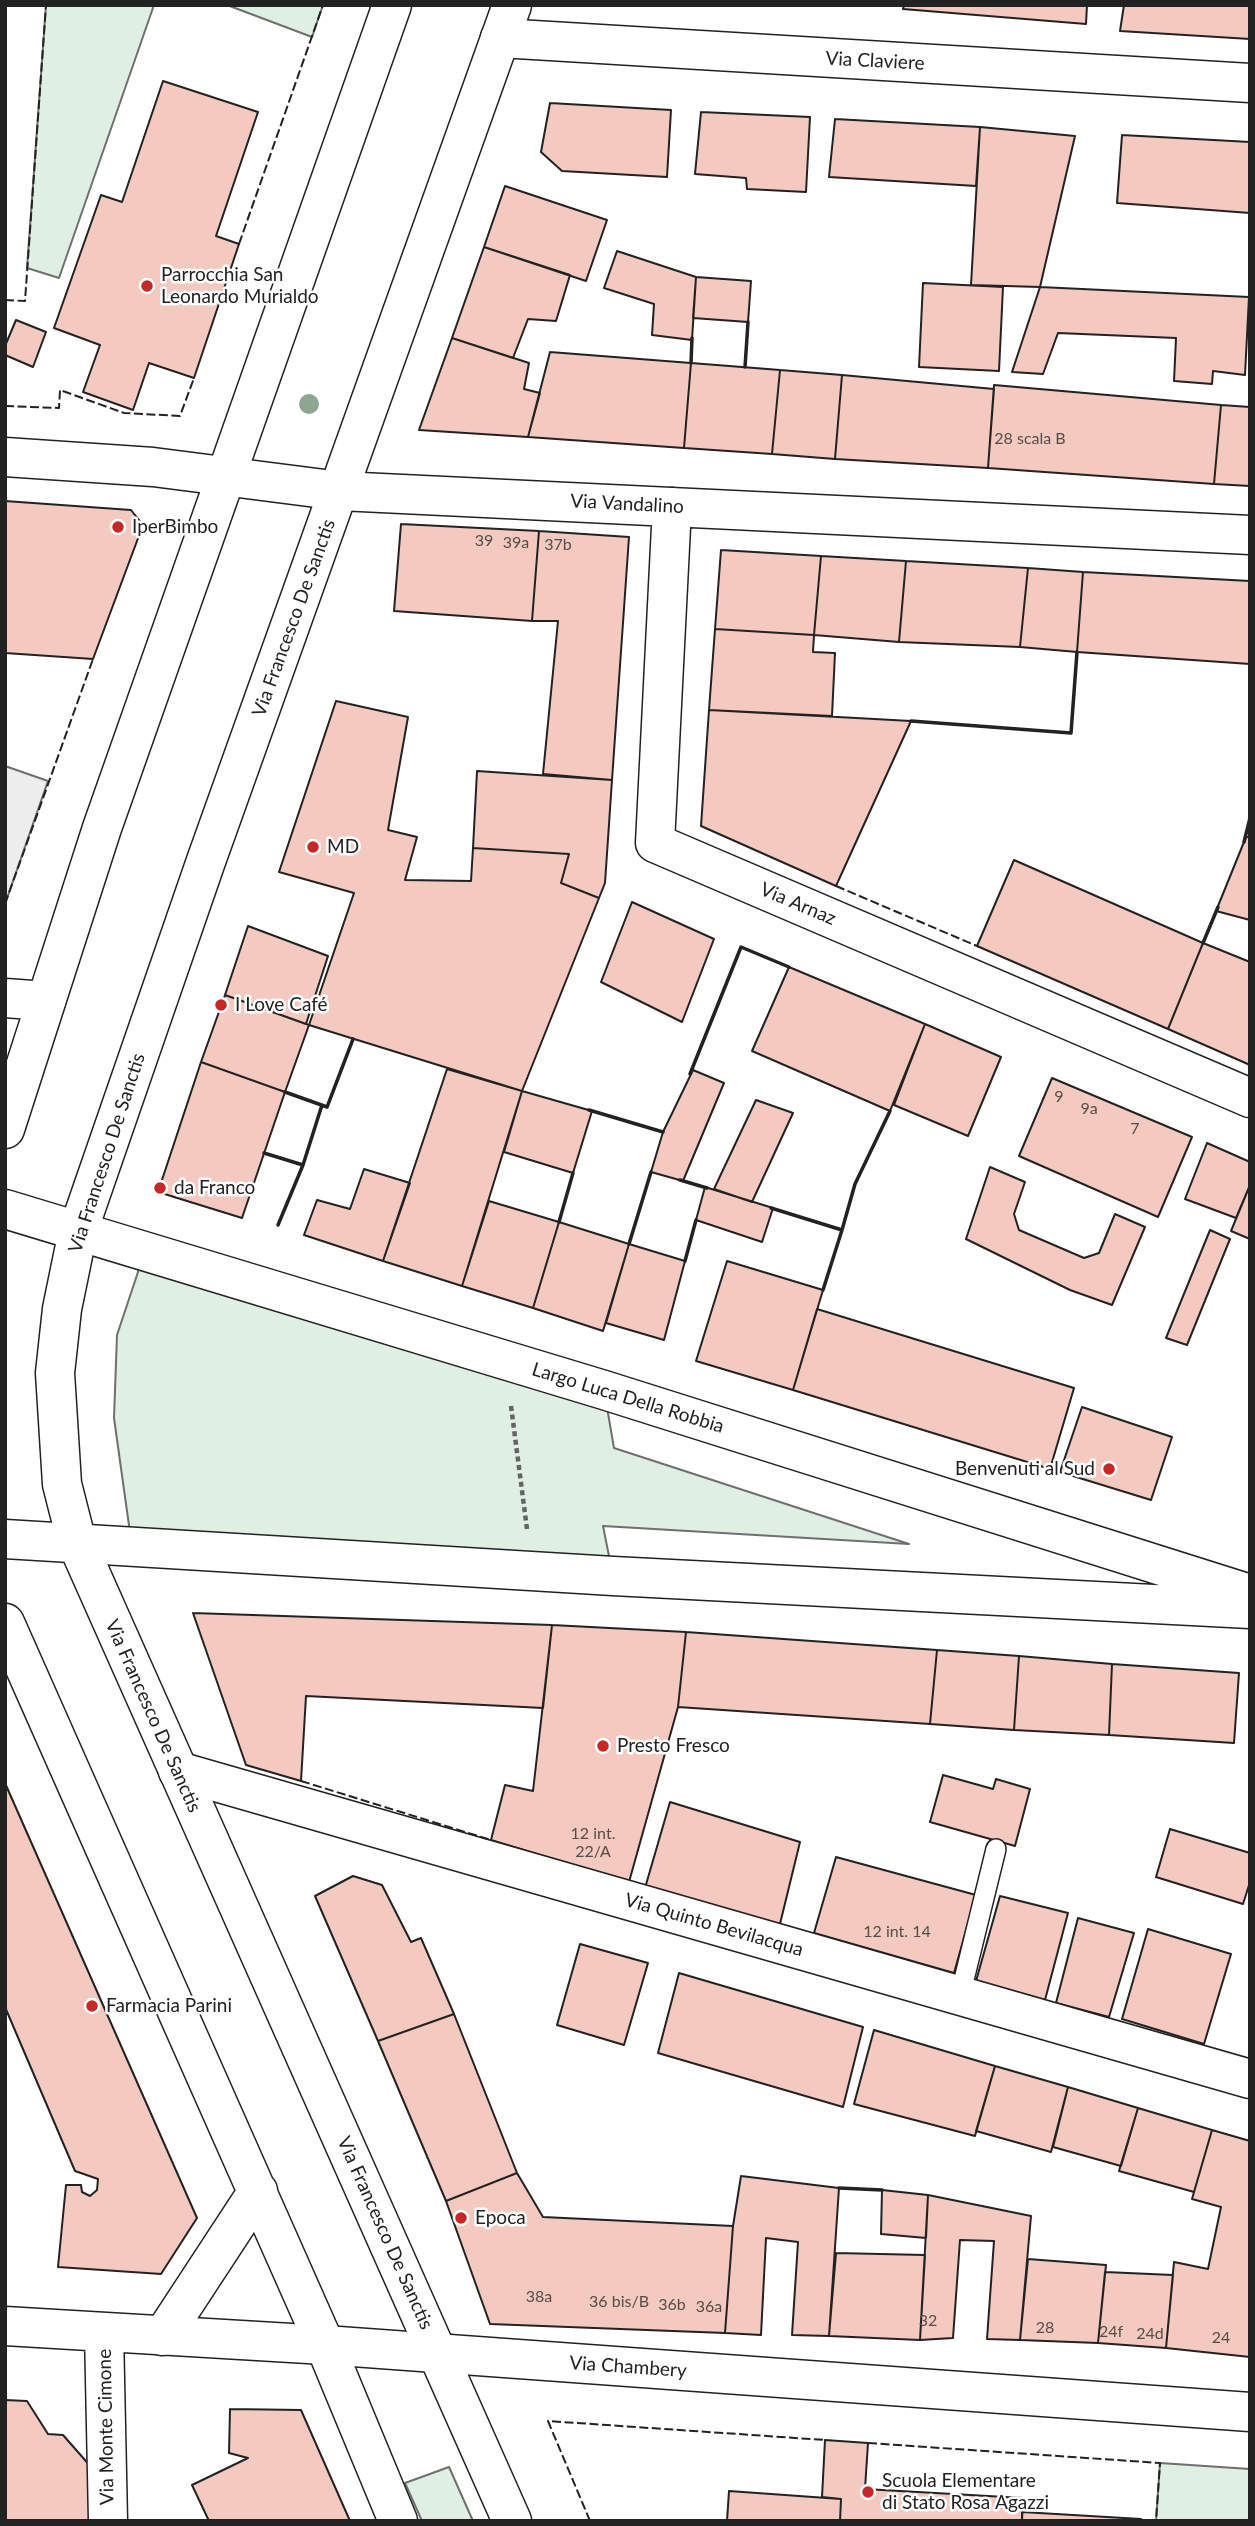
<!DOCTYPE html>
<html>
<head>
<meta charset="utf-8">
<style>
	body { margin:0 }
	#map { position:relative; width:1255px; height:2526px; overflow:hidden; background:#fff; font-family:Lato,sans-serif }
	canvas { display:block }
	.frame { position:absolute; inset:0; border:7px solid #222; pointer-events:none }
</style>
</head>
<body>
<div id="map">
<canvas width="1255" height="2526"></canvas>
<div class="frame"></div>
</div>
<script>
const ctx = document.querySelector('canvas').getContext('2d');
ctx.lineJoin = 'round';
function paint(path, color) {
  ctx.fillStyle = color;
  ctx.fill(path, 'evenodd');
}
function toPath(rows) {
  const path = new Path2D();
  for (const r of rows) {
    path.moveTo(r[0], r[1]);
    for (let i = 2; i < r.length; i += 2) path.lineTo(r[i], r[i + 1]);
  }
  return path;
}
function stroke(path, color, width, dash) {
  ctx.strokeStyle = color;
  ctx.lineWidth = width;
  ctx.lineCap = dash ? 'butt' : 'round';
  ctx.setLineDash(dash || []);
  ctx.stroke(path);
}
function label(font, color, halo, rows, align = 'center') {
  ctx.font = font + ' Lato,sans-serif';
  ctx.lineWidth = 5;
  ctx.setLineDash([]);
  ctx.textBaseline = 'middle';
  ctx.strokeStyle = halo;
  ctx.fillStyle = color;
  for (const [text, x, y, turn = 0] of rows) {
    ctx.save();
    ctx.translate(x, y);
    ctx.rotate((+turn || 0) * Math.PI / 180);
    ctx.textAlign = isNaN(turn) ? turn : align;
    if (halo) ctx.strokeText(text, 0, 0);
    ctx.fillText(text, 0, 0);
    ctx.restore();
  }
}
const green = toPath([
	[46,5,154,5,59,278,27,268,46,5],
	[227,5,323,5,312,37,227,5],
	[145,1251,604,1390,614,1448,909,1544,603,1526,613,1576,132,1547,114,1418,117,1335,145,1251],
	[1160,2463,1250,2469,1250,2521,1156,2521,1160,2463],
	[449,2467,473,2521,422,2521,405,2483,449,2467]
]);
paint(green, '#e0efe3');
stroke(green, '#6f6f6f', 2);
const parking = toPath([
	[5,766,48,781,5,904,5,766]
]);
paint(parking, '#ededed');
stroke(parking, '#6f6f6f', 2);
const building = toPath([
	[904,5,1087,5,1086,24,903,9,904,5],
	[1124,5,1250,5,1250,39,1120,31,1124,5],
	[163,81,258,112,216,236,239,244,194,378,149,363,133,410,83,392,100,345,54,328,101,195,122,202,163,81],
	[550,103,671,110,667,177,562,171,541,152,550,103],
	[701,112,810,117,806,192,747,189,746,178,695,174,701,112],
	[835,119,980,127,976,186,829,177,835,119],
	[980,127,1075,136,1040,287,971,285,980,127],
	[1122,135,1250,142,1250,213,1117,203,1122,135],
	[505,186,607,220,586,281,484,247,505,186],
	[484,247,570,275,556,321,528,319,513,358,452,338,484,247],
	[617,251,696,277,692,340,652,335,654,304,604,288,617,251],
	[696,277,751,281,748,322,693,318,696,277],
	[923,283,1003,287,999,371,919,367,923,283],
	[1040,287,1249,297,1245,375,1213,371,1212,384,1174,381,1176,338,1058,333,1043,374,1012,372,1040,287],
	[16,320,46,332,33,367,5,355,5,346,16,320],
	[452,338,529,363,524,389,540,393,528,437,419,430,452,338],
	[550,352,691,363,684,448,528,437,550,352],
	[691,363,780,370,772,454,684,448,691,363],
	[780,370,842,375,835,459,772,454,780,370],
	[842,375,994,389,988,468,835,459,842,375],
	[994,385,1221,405,1214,484,988,468,994,385],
	[1221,405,1250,407,1250,486,1214,484,1221,405],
	[5,501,131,510,143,525,93,659,5,653,5,501],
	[401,524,539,531,532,621,394,611,401,524],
	[539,531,629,537,612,780,543,774,558,621,532,621,539,531],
	[721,550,821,556,814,635,715,629,721,550],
	[821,556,906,561,899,642,814,635,821,556],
	[906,561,1028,568,1020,647,899,642,906,561],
	[1028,568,1083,572,1077,652,1020,647,1028,568],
	[1083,572,1250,581,1250,664,1077,652,1083,572],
	[715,629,814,635,813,652,835,653,832,716,709,710,715,629],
	[336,701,408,717,388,830,417,837,405,880,471,881,473,848,569,854,561,883,599,898,522,1091,309,1025,354,893,279,872,336,701],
	[709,710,911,721,836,886,701,826,709,710],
	[477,771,612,780,605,883,599,898,561,883,569,854,473,848,477,771],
	[1246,837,1250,837,1250,920,1216,911,1246,837],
	[1014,860,1203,943,1168,1029,977,946,1014,860],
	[632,902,714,939,682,1022,601,982,632,902],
	[248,926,328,956,306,1024,225,995,248,926],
	[1203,943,1250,962,1250,1065,1168,1029,1203,943],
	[789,967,925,1024,890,1111,752,1051,789,967],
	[225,995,309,1025,285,1092,201,1062,225,995],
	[925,1024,1001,1057,968,1136,894,1105,925,1024],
	[201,1062,285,1092,242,1218,158,1192,201,1062],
	[447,1069,522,1091,462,1286,383,1261,447,1069],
	[693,1070,724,1083,683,1181,651,1172,663,1132,693,1070],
	[1052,1078,1192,1137,1158,1217,1019,1156,1052,1078],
	[522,1091,592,1111,573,1173,504,1152,522,1091],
	[756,1100,793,1113,752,1202,714,1189,756,1100],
	[1207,1143,1250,1162,1250,1185,1236,1218,1185,1199,1207,1143],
	[990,1167,1025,1182,1014,1214,1019,1230,1084,1258,1099,1253,1115,1214,1145,1227,1112,1305,1070,1290,966,1239,990,1167],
	[364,1169,410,1183,383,1261,304,1235,317,1200,350,1209,364,1169],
	[1250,1185,1250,1239,1231,1231,1250,1185],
	[705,1187,773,1208,762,1242,696,1220,705,1187],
	[489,1201,559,1222,533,1308,462,1286,489,1201],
	[559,1222,629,1244,603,1331,533,1308,559,1222],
	[1210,1230,1230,1239,1187,1345,1166,1338,1210,1230],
	[629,1244,685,1261,664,1340,606,1323,629,1244],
	[727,1261,823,1290,793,1390,696,1361,727,1261],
	[817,1309,1074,1388,1050,1469,793,1390,817,1309],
	[1082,1407,1172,1437,1151,1500,1060,1472,1082,1407],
	[193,1613,552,1625,543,1708,306,1696,301,1781,246,1765,193,1613],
	[552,1625,686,1632,678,1707,629,1882,491,1840,505,1785,533,1791,552,1625],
	[686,1632,937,1650,930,1724,678,1707,686,1632],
	[937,1650,1019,1656,1014,1730,930,1724,937,1650],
	[1019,1656,1112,1664,1109,1735,1014,1730,1019,1656],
	[1112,1664,1239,1673,1234,1743,1109,1735,1112,1664],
	[943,1775,993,1789,996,1779,1030,1789,1015,1846,930,1822,943,1775],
	[5,1783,197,2218,161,2274,58,2267,66,2185,81,2185,82,2192,90,2196,97,2190,98,2179,75,2171,5,2007,5,1783],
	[670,1802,800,1842,779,1928,645,1888,670,1802],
	[1170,1829,1250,1853,1250,1882,1243,1904,1156,1877,1170,1829],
	[836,1857,976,1895,954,1973,814,1933,836,1857],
	[353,1876,382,1885,411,1942,421,1938,454,2014,378,2041,315,1896,353,1876],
	[1000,1896,1068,1913,1045,2000,976,1981,1000,1896],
	[1078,1918,1134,1933,1109,2017,1056,2003,1078,1918],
	[1148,1929,1231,1954,1204,2044,1122,2019,1148,1929],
	[580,1944,648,1963,624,2045,557,2025,580,1944],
	[679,1973,863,2027,843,2107,658,2053,679,1973],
	[454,2014,517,2173,446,2201,378,2041,454,2014],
	[874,2030,995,2066,975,2136,854,2104,874,2030],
	[995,2066,1068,2087,1051,2152,976,2131,995,2066],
	[1068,2087,1138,2108,1121,2166,1053,2147,1068,2087],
	[1138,2108,1212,2130,1194,2192,1119,2171,1138,2108],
	[1212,2130,1250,2141,1250,2357,1166,2348,1174,2262,1208,2269,1221,2207,1192,2199,1212,2130],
	[517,2173,543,2217,733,2226,725,2333,490,2324,446,2201,517,2173],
	[741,2176,839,2188,829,2336,792,2335,798,2242,766,2238,761,2335,725,2333,733,2226,741,2176],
	[882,2190,928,2195,926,2238,881,2234,882,2190],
	[928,2195,1031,2216,1020,2340,987,2339,994,2241,960,2240,953,2338,920,2340,928,2195],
	[836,2253,925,2255,920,2340,829,2336,836,2253],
	[1028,2259,1106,2265,1098,2343,1020,2340,1028,2259],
	[1105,2272,1173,2275,1166,2348,1098,2343,1105,2272],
	[5,2400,27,2401,48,2434,63,2435,92,2468,91,2521,5,2521,5,2400],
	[230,2409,301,2410,350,2521,209,2521,192,2485,248,2458,229,2453,230,2409],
	[825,2440,868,2443,865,2489,1023,2498,1022,2521,840,2521,841,2499,822,2497,825,2440],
	[729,2491,841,2499,840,2521,727,2521,729,2491],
	[1022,2512,1141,2519,1141,2521,1022,2521,1022,2512]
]);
paint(building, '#f3c9c0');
stroke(building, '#222', 2);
const service = toPath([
	[960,1996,996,1849]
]);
const minor = toPath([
	[500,38,1250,83],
	[5,457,153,467,340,491,1250,535],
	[672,507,655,843,1250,1098],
	[5,998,46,1001],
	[5,1209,604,1390,1250,1594],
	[5,1539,613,1576,1250,1609],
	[178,1771,1250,2079],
	[5,2326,325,2345,1250,2412],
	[104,2332,108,2521]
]);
const secondary = toPath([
	[512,5,206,861,78,1231,62,1309,55,1373,62,1484,77,1543,512,2521],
	[5,1129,102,828,392,5],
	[5,1623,325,2345,398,2521],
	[163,2336,258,2191]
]);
stroke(service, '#222', 22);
stroke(minor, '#222', 41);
stroke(secondary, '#222', 41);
stroke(toPath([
	[511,1406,527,1529]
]), '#646464', 4.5, [5, 3.5]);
stroke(service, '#fff', 19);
stroke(minor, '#fff', 38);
stroke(secondary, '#fff', 38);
stroke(toPath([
	[239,244,323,5],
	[5,300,25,301,46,5],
	[5,406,59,408,60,390,124,413,180,416,194,378],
	[836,886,977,946],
	[5,904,93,659],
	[301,1781,491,1840],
	[868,2443,1160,2463,1156,2521],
	[590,2521,548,2421,825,2440]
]), '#222', 2, [9, 3.5]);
stroke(toPath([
	[691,363,692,338],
	[745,367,748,322],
	[911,721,1071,733,1077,652],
	[1244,842,1250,818],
	[1203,943,1218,907],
	[690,1074,741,947,789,967],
	[285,1092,327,1107,353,1039],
	[589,1110,663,1132],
	[264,1153,303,1165,322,1105],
	[680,1180,707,1188],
	[771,1208,842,1230,855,1184,890,1111],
	[559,1222,573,1173],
	[278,1225,303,1165],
	[629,1244,651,1172],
	[685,1261,696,1220],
	[823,1290,842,1230],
	[839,2188,882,2190]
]), '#222', 3.5);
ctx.fillStyle = '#8da692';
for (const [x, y] of [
	[309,404]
]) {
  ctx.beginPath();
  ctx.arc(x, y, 10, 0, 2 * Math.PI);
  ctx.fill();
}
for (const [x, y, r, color] of [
	[147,286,7,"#c62828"],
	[118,527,7,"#c62828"],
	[313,847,7,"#c62828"],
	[221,1005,7,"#c62828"],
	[160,1188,7,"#c62828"],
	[1109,1469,7,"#c62828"],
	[603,1746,7,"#c62828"],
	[92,2006,7,"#c62828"],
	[461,2218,7,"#c62828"],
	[868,2492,7,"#c62828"]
]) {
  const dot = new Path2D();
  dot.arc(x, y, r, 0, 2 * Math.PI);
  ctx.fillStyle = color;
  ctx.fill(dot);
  stroke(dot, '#fff', 2.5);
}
label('16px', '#564c4a', null, [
	["28 scala B",1030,439],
	["39",484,541],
	["39a",516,543],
	["37b",558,545],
	["9",1059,1097],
	["9a",1089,1109],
	["7",1135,1129],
	["12 int.",593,1834],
	["22/A",593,1852],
	["12 int. 14",897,1932],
	["38a",539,2297],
	["36 bis/B",619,2302],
	["36b",672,2305],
	["36a",709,2307],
	["32",928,2321],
	["28",1045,2328],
	["24f",1111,2332],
	["24d",1150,2334],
	["24",1221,2338]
]);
label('19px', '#222', '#fff', [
	["Via Claviere",875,61,3],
	["Via Vandalino",627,504,3],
	["Via Francesco De Sanctis",294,618,-70],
	["Via Arnaz",798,904,23],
	["Via Francesco De Sanctis",107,1153,-72],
	["Largo Luca Della Robbia",628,1398,17],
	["Via Francesco De Sanctis",153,1716,66],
	["Via Quinto Bevilacqua",714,1925,16],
	["Via Francesco De Sanctis",385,2233,66],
	["Via Chambery",628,2367,4],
	["Via Monte Cimone",106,2427,-91]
]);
label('19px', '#222', '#fff', [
	["Parrocchia San",161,275],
	["Leonardo Murialdo",161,297],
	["IperBimbo",132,527],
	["MD",327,847],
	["I Love Café",235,1005],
	["da Franco",174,1188],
	["Benvenuti al Sud",1095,1469,"right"],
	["Presto Fresco",617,1746],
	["Farmacia Parini",106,2006],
	["Epoca",475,2218],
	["Scuola Elementare",882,2481],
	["di Stato Rosa Agazzi",882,2503]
], 'left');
</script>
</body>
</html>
